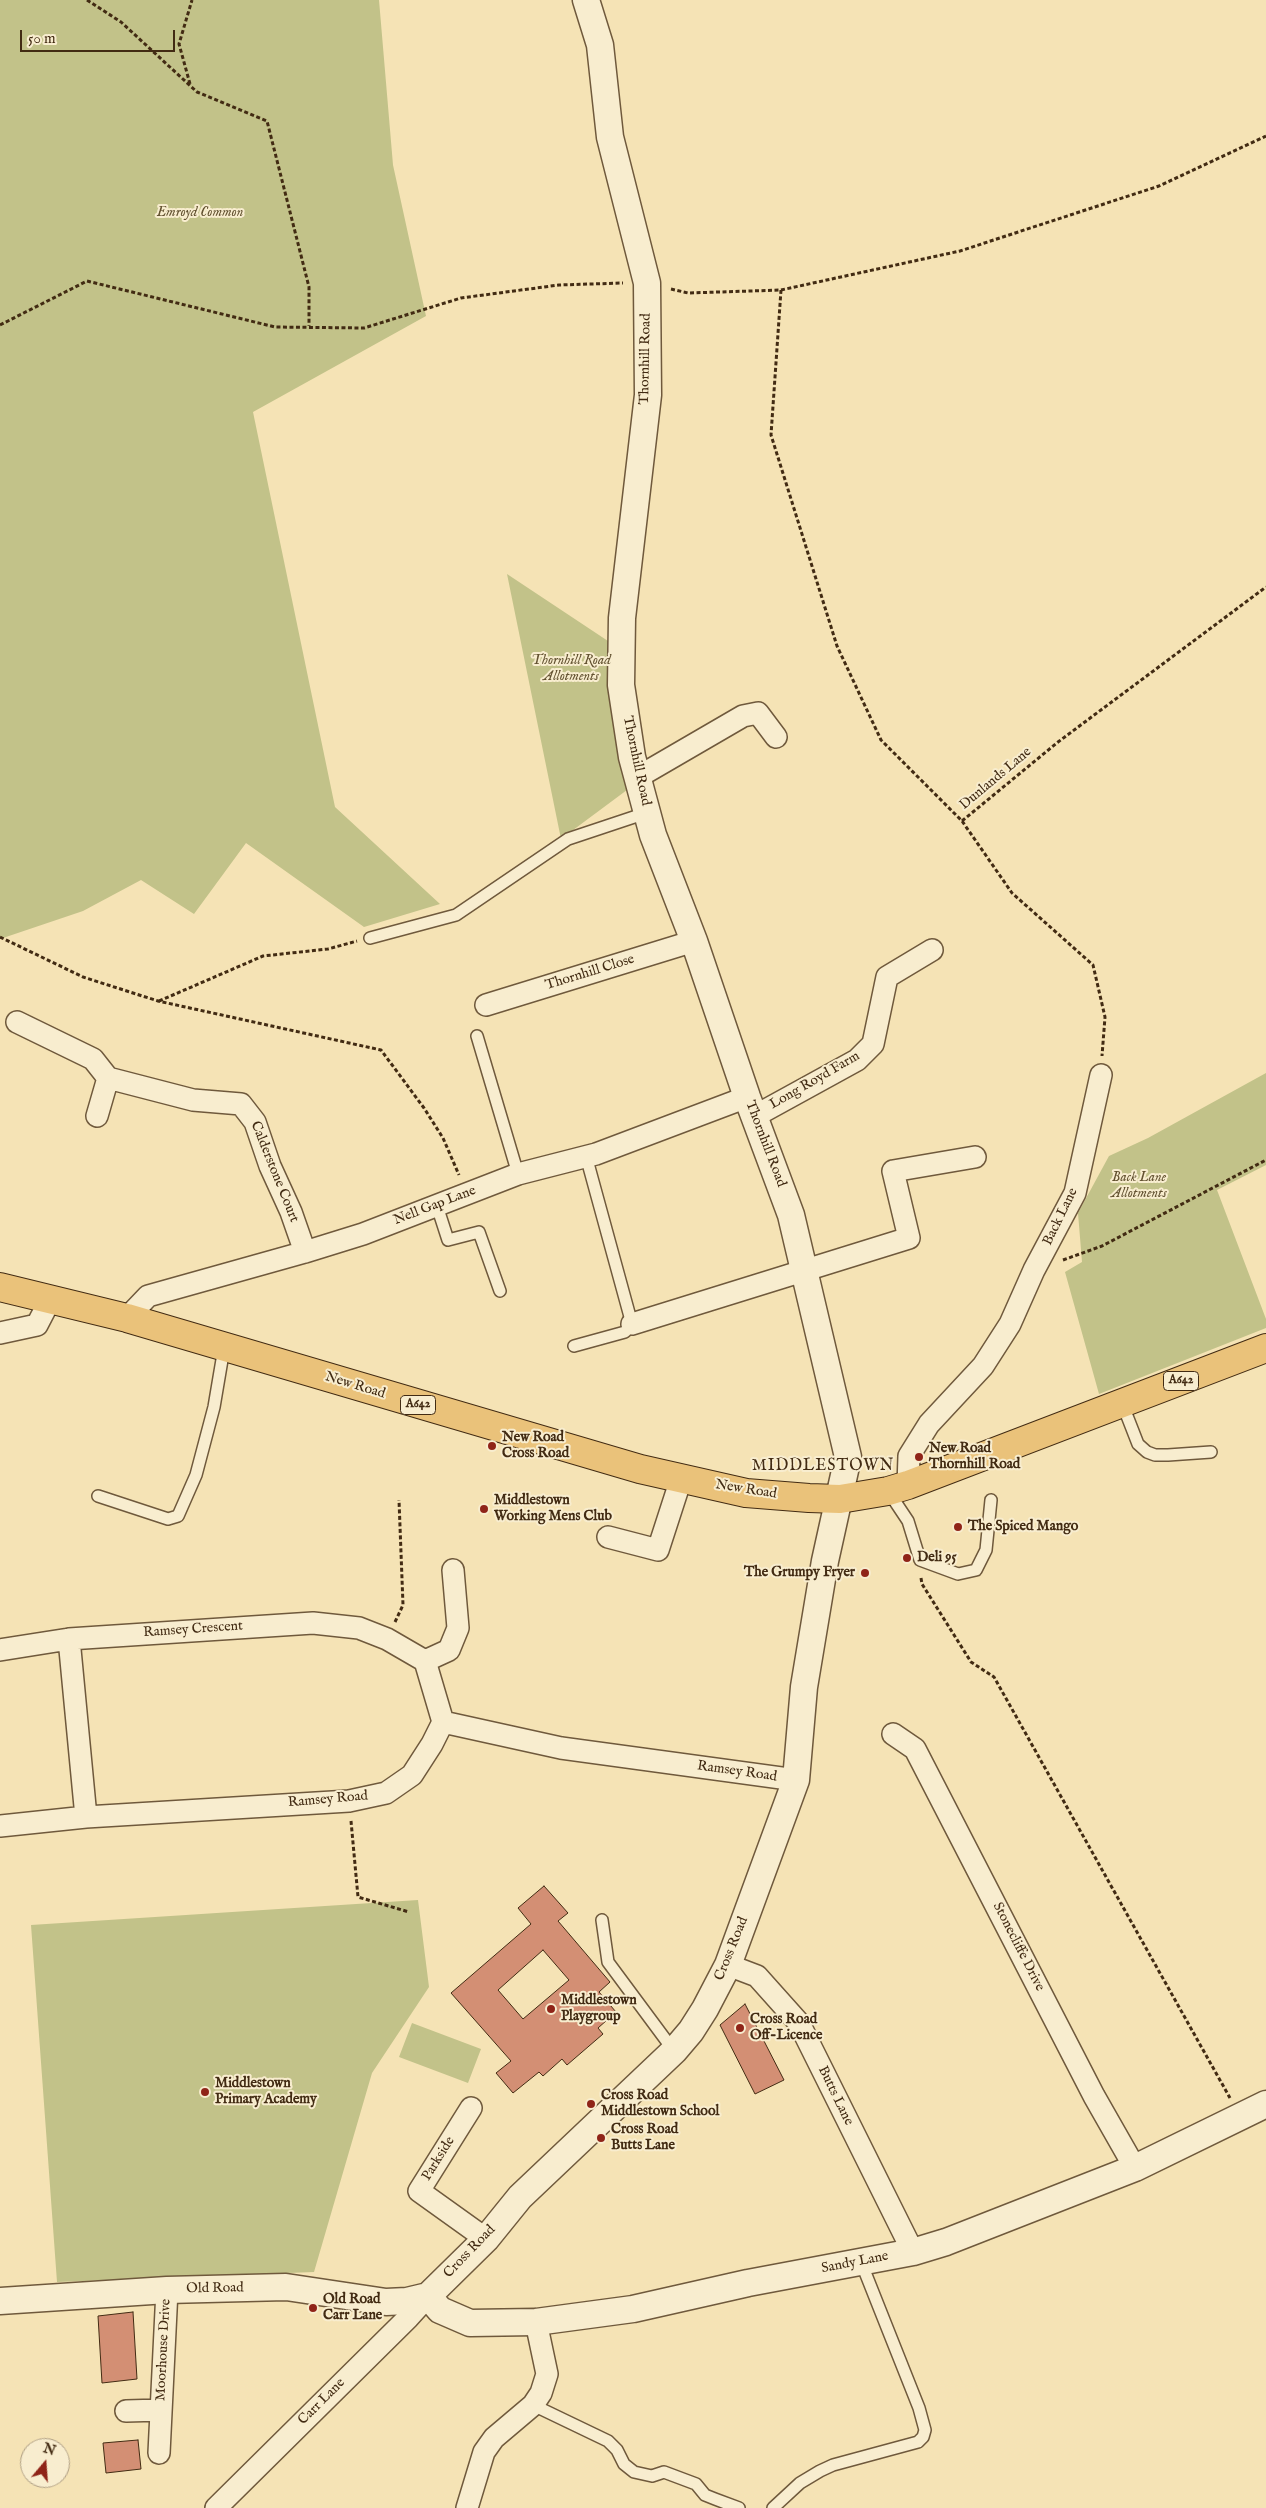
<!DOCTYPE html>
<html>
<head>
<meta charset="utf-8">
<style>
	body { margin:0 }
	#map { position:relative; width:1266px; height:2508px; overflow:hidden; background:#f5e3b5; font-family:"IM FELL English",serif }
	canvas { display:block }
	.north { position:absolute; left:20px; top:2438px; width:50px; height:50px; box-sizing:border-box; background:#f8edcf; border:1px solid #af9f84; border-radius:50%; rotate:18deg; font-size:14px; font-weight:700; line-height:20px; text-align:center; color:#422b13 }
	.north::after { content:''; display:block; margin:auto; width:18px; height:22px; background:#8f2418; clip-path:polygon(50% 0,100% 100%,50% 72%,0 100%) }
	.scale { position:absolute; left:20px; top:30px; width:155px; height:22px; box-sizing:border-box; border:2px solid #422b13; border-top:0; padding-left:6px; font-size:15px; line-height:18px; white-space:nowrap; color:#422b13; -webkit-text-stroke:4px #f8edcf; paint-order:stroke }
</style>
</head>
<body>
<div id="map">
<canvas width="1266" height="2508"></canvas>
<div class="north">N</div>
<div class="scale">50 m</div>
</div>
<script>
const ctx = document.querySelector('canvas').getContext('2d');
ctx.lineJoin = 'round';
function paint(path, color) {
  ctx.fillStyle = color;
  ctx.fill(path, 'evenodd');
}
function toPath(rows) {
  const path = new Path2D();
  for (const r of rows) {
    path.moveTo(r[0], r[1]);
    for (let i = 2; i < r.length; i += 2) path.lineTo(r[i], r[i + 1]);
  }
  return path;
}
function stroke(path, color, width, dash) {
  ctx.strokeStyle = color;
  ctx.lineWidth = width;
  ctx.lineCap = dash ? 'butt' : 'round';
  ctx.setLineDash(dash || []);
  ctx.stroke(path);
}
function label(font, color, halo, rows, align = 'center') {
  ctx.font = font + ' "IM FELL English",serif';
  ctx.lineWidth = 4;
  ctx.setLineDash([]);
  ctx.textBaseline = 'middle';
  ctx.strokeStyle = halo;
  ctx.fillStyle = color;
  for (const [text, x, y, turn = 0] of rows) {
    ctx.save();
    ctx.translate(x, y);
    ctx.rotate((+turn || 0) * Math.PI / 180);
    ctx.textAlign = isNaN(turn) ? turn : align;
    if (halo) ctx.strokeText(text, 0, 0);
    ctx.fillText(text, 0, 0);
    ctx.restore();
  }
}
paint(toPath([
	[0,0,379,0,393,165,426,316,253,412,335,807,440,904,364,927,246,843,194,914,141,880,83,911,0,939],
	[507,574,611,643,631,787,561,839],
	[1266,1073,1266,1165,1217,1190,1266,1319,1266,1328,1099,1394,1065,1272,1082,1262,1078,1213,1109,1156,1148,1138],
	[418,1900,429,1987,372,2073,314,2272,57,2282,31,1925],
	[412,2023,481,2049,468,2083,399,2057]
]), '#c2c289');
const building = toPath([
	[544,1886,568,1913,558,1921,610,1982,599,1992,616,2012,598,2028,603,2034,567,2065,562,2059,543,2076,539,2072,513,2093,496,2073,511,2061,451,1993,531,1924,518,1908,544,1886],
	[543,1950,569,1980,523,2019,498,1990,543,1950],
	[745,2004,784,2080,755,2094,720,2025,745,2004],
	[133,2312,137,2379,102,2383,98,2316,133,2312],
	[138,2440,141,2469,106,2473,103,2443,138,2440]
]);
paint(building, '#d38f74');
stroke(building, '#422b13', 1);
const service = toPath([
	[370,938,456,915,568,839,646,813],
	[477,1036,518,1174],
	[437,1206,448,1240,479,1232,500,1291],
	[574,1346,625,1332,632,1324,586,1156],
	[1122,1403,1138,1444,1147,1452,1155,1455,1168,1455,1211,1452],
	[888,1491,908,1521,920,1560,958,1574,976,1570,986,1550,991,1500],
	[98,1496,168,1519,178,1516,196,1475,214,1407,224,1348],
	[602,1920,608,1962,674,2051],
	[533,2405,608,2441,617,2450,624,2464,634,2472,652,2476,664,2472,696,2484,705,2495,715,2499,739,2508],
	[773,2508,800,2483,820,2471,833,2465,918,2442,923,2437,925,2430,919,2408,861,2262]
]);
const minor = toPath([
	[638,777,743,716,758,713,776,737],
	[486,1005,694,941],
	[17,1022,93,1059,108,1078,193,1100,241,1104,255,1122,270,1166,291,1212,305,1252],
	[97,1116,108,1078],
	[755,1116,857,1060,873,1044,887,977,932,950],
	[127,1318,148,1296,305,1252,363,1234,518,1174,596,1154,747,1097],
	[632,1324,909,1238,893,1171,975,1157],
	[0,1333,37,1325,51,1298],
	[908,1485,909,1456,929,1424,983,1366,1010,1324,1034,1270,1075,1193,1101,1075],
	[608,1537,658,1550,681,1479],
	[0,1650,69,1639],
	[425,1661,449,1650,458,1628,453,1570],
	[893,1734,915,1749,1094,2096,1135,2168],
	[86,1817,69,1639,313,1623,359,1628,387,1639,425,1661,443,1722],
	[0,1826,86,1817,349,1801,386,1793,412,1775,432,1744,443,1722,561,1748,796,1780],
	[728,1965,757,1976,799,2023,913,2252],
	[471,2108,419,2191,486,2239],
	[126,2411,161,2410],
	[159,2453,167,2290],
	[216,2508,408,2318,428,2296],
	[467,2508,484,2452,494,2438,533,2405,541,2393,547,2374,536,2322]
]);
const tertiary = toPath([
	[428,2296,440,2310,470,2323,536,2322,633,2309,748,2283,913,2252,946,2242,1135,2168,1266,2104],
	[0,2301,167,2290,286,2287,386,2302,407,2301,428,2296,486,2239,520,2197,674,2051,691,2031,705,2009,728,1965,796,1780,804,1687,825,1561,848,1457,791,1215,747,1097,694,941,653,835,632,757,621,685,622,618,648,395,647,283,610,137,600,45,586,0]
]);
const trunk = toPath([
	[0,1287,127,1318,640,1469,746,1493,809,1498,840,1499,888,1491,908,1485,1266,1348]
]);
stroke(service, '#6f593c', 14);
stroke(minor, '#6f593c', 24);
stroke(tertiary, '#6f593c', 29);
stroke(trunk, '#422b13', 30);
stroke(toPath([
	[87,0,121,22,197,92,267,121,309,287,309,326],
	[190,84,179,44,192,0],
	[671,289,688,293,781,290,771,435,837,646,881,740,962,821,1012,893,1093,965,1105,1017,1102,1056],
	[781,290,960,251,1159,186,1266,136],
	[0,325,87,281,275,327,364,328,461,298,559,285,623,283],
	[962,821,1058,742,1266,587],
	[0,937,83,977,158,1001,381,1050,424,1108,443,1138,459,1175],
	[159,1001,263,956,328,949,357,941],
	[1063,1260,1102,1246,1266,1160],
	[921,1578,922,1584,971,1662,994,1677,1230,2098],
	[395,1622,403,1605,399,1500],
	[351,1821,358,1897,409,1912]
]), '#422b13', 3, [4, 2.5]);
stroke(service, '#f8edcf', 11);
stroke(minor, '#f8edcf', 21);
stroke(tertiary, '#f8edcf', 26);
stroke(trunk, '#eac27a', 28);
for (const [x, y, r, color] of [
	[492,1446,5,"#8f2418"],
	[919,1457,5,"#8f2418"],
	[484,1509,5,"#8f2418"],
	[958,1527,5,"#8f2418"],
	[907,1558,5,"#8f2418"],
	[865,1573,5,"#8f2418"],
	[551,2009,5,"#8f2418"],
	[740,2028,5,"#8f2418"],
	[205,2092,5,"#8f2418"],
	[591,2104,5,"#8f2418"],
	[601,2138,5,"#8f2418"],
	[313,2308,5,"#8f2418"]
]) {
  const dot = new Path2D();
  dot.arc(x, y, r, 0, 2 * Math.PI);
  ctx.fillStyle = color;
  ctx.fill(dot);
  stroke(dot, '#f8edcf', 2);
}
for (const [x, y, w] of [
	[1181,1381,35],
	[418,1405,35]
]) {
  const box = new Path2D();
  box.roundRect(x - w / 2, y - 9.5, w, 19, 4);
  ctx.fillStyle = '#f8edcf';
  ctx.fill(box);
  stroke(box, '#422b13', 1);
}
label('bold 12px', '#422b13', null, [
	["A642",1181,1381],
	["A642",418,1405]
]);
label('italic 14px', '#625130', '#f8edcf', [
	["Emroyd Common",200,213],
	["Thornhill Road",571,661],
	["Allotments",571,677],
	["Back Lane",1139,1178],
	["Allotments",1139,1194]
]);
label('14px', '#422b13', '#f8edcf', [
	["Thornhill Road",646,359,-89],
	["Thornhill Road",636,761,78],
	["Dunlands Lane",996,779,-40],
	["Thornhill Close",590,973,-17],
	["Long Royd Farm",815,1081,-30],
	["Thornhill Road",765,1144,69],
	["Calderstone Court",274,1172,68],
	["Nell Gap Lane",435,1206,-21],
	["Back Lane",1061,1217,-64],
	["New Road",355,1386,17],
	["New Road",746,1490,9],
	["Ramsey Crescent",193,1630,-4],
	["Ramsey Road",737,1772,8],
	["Ramsey Road",328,1800,-5],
	["Stonecliffe Drive",1018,1947,63],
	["Cross Road",732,1949,-68],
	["Butts Lane",835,2096,64],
	["Parkside",439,2159,-58],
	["Cross Road",470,2252,-46],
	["Sandy Lane",855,2263,-11],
	["Old Road",215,2289,-1],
	["Moorhouse Drive",164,2350,-87],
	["Carr Lane",322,2402,-45]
]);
label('bold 14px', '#422b13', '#f8edcf', [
	["New Road",502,1438],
	["Cross Road",502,1454],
	["New Road",929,1449],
	["Thornhill Road",929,1465],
	["Middlestown",494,1501],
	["Working Mens Club",494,1517],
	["The Spiced Mango",968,1527],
	["Deli 95",917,1558],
	["The Grumpy Fryer",855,1573,"right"],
	["Middlestown",561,2001],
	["Playgroup",561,2017],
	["Cross Road",750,2020],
	["Off-Licence",750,2036],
	["Middlestown",215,2084],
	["Primary Academy",215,2100],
	["Cross Road",601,2096],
	["Middlestown School",601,2112],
	["Cross Road",611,2130],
	["Butts Lane",611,2146],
	["Old Road",323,2300],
	["Carr Lane",323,2316]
], 'left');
ctx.letterSpacing = '1px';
label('16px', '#422b13', '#f8edcf', [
	["MIDDLESTOWN",823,1467]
]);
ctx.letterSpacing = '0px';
</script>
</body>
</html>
